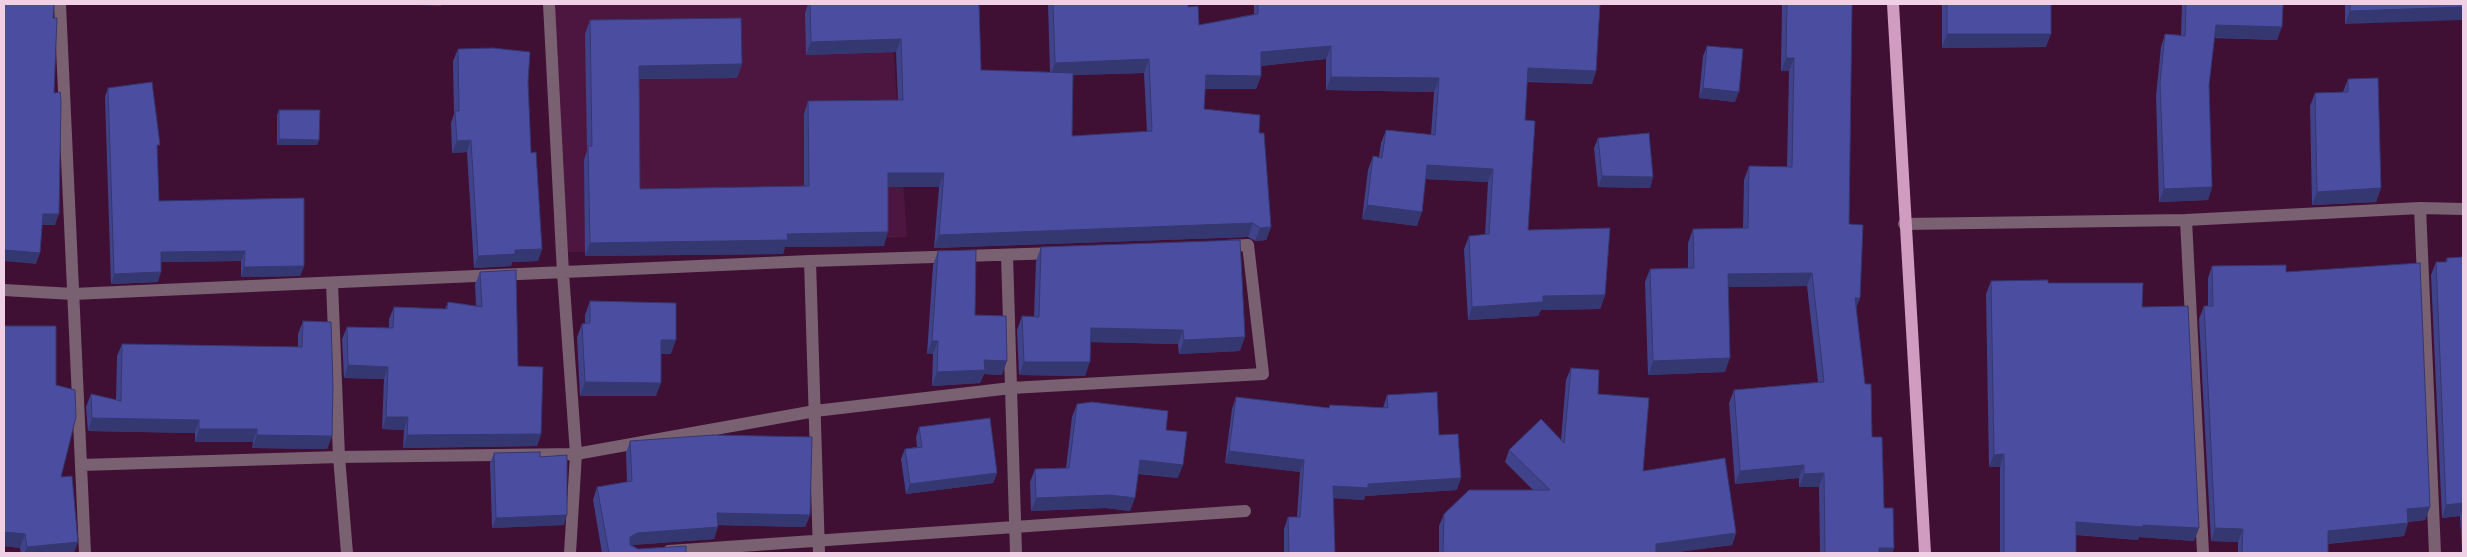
<!DOCTYPE html>
<html>
<head>
<meta charset="utf-8">
<style>
	body { margin:0 }
	#map { position:relative; width:2467px; height:557px; overflow:hidden; background:#400f34; font-family:Inter,sans-serif }
	canvas { display:block }
	.frame { position:absolute; inset:0; border:5px solid #f0d0e5; pointer-events:none }
</style>
</head>
<body>
<div id="map">
<canvas width="2467" height="557"></canvas>
<div class="frame"></div>
</div>
<script>
const ctx = document.querySelector('canvas').getContext('2d');
ctx.lineJoin = 'round';
function paint(path, color) {
  ctx.fillStyle = color;
  ctx.fill(path, 'evenodd');
}
function toPath(rows) {
  const path = new Path2D();
  for (const r of rows) {
    path.moveTo(r[0], r[1]);
    for (let i = 2; i < r.length; i += 2) path.lineTo(r[i], r[i + 1]);
  }
  return path;
}
function stroke(path, color, width, dash) {
  ctx.strokeStyle = color;
  ctx.lineWidth = width;
  ctx.lineCap = dash ? 'butt' : 'round';
  ctx.setLineDash(dash || []);
  ctx.stroke(path);
}
paint(toPath([
	[549,4,890,4,907,237,555,253]
]), '#4d1640');
stroke(toPath([
	[60,4,85,553],
	[549,4,563,273,576,454,570,553],
	[2420,208,2435,553],
	[2186,220,2203,553],
	[1904,224,2186,220,2420,208,2463,209],
	[1007,255,1016,553],
	[810,261,819,553],
	[332,283,339,457,347,553],
	[4,290,73,294,810,261,1056,253],
	[81,465,339,457,576,454,815,411,1011,388,1263,374,1248,245,1225,246],
	[669,551,1245,511]
]), '#7a6172', 12);
stroke(toPath([
	[1893,4,1925,553]
]), '#d09cbf', 12);
paint(toPath([
	[808,4,979,4,981,70,1050,72,1048,4,1188,4,1188,7,1199,25,1254,14,1254,4,1600,4,1596,71,1592,84,1527,82,1525,120,1528,230,1605,295,1600,309,1541,310,1538,316,1468,320,1464,249,1469,236,1485,235,1488,182,1426,179,1417,226,1362,219,1368,170,1373,156,1379,157,1381,143,1386,130,1431,135,1434,92,1326,90,1326,59,1261,66,1261,76,1256,89,1205,89,1204,109,1259,133,1271,227,1266,240,1255,241,1248,237,934,248,939,187,888,187,884,246,785,247,783,254,585,256,584,160,587,151,585,34,590,20,742,64,737,78,639,79,640,189,804,186,804,114,808,101,898,100,896,52,806,55,805,13],
	[1144,73,1147,132,1072,136,1073,75],
	[1747,4,1852,4,1849,224,1860,298,1856,308,1865,384,1872,437,1884,508,1894,548,1892,553,1820,553,1819,487,1799,487,1799,478,1735,484,1729,403,1734,390,1818,382,1807,286,1728,287,1725,372,1648,375,1645,282,1650,269,1688,268,1688,243,1693,229,1743,228,1744,180,1749,166,1787,167,1789,71,1781,71,1782,4],
	[1942,4,2051,4,2046,47,1942,48],
	[2182,4,2283,4,2277,40,2214,38,2209,85,2212,187,2208,200,2159,202,2156,96,2161,47,2165,34,2181,35],
	[2345,4,2463,4,2345,24],
	[1707,46,1735,102,1699,98,1703,56],
	[458,49,528,82,531,153,542,249,538,261,512,262,511,266,474,268,467,152,452,153,451,123,454,114,453,61],
	[2348,79,2381,188,2376,202,2312,205,2310,106,2315,93,2343,92],
	[108,88,157,151,159,201,304,266,300,276,241,277,241,261,161,262,158,282,111,284,105,97],
	[279,110,319,140,317,145,277,145,277,115],
	[1598,138,1653,177,1650,188,1598,187,1594,148],
	[1041,247,1240,351,1179,354,1178,344,1090,342,1085,376,1019,375,1017,330,1022,316,1034,317,1036,261],
	[938,251,975,315,1002,375,984,374,980,383,932,386,933,354,927,354,933,265],
	[2463,257,2463,553,2462,553,2460,516,2442,518,2431,275,2436,262,2445,262,2447,258],
	[2212,266,2286,272,2430,507,2425,520,2408,522,2404,536,2328,544,2328,553,2238,553,2238,542,2211,541,2199,319,2204,306,2208,306,2208,278],
	[480,272,518,366,541,434,537,446,403,448,404,430,382,429,384,379,344,378,342,339,347,327,389,328,389,319,394,307,445,309,448,302,476,306,475,284],
	[1991,281,2048,283,2142,307,2199,528,2194,541,2139,537,2138,540,2076,535,2076,553,2000,553,2000,467,1989,467,1986,294],
	[590,301,671,354,661,354,656,396,580,396,577,337,582,324,585,323,585,315],
	[303,321,332,436,327,449,252,448,253,442,195,442,195,433,88,431,86,407,91,394,116,400,117,356,122,344,298,347,298,334],
	[4,326,56,385,61,477,74,553,21,553,20,548,4,546],
	[1571,368,1598,394,1643,471,1736,533,1732,545,1670,553,1439,553,1439,526,1444,514,1533,490,1505,462,1509,450,1561,440,1566,380],
	[1387,395,1439,435,1457,490,1365,496,1364,500,1333,498,1335,553,1284,553,1284,529,1288,517,1297,517,1300,472,1225,463,1232,409,1236,397,1329,408,1330,405,1383,408],
	[1077,404,1166,430,1178,478,1138,474,1130,511,1105,508,1031,511,1030,482,1035,469,1066,468,1072,417],
	[919,427,997,473,993,483,906,494,901,459,905,449,917,447,916,437],
	[630,441,810,515,805,527,718,525,714,539,632,545,638,549,686,553,602,553,593,500,597,487,627,482,626,453],
	[494,453,540,457,564,525,492,528,490,463]
]), '#40438a');
paint(toPath([
	[398,4,442,4,441,6],
	[2463,7,2463,20,2345,24,2350,11],
	[2216,25,2282,27,2277,40,2211,37],
	[1947,34,2051,34,2046,47,1942,48],
	[901,39,896,52,806,55,811,42],
	[1331,46,1326,59,1256,66,1261,52],
	[1786,58,1794,58,1789,71,1781,71],
	[1149,59,1144,73,1050,76,1055,63],
	[742,64,737,78,634,79,639,66],
	[1528,68,1596,71,1592,84,1523,81],
	[1206,75,1261,76,1256,89,1201,89],
	[1331,77,1439,78,1434,92,1326,90],
	[1703,88,1739,92,1735,102,1699,98],
	[279,139,319,140,317,145,277,145],
	[471,140,467,152,452,153,457,141],
	[1427,165,1493,169,1488,182,1422,179],
	[888,173,944,173,939,187,883,187],
	[1602,176,1653,177,1650,188,1598,187],
	[2212,187,2208,200,2159,202,2164,189],
	[2381,188,2376,202,2312,205,2317,192],
	[1367,205,1422,212,1417,226,1362,219],
	[43,214,59,214,55,225,39,225],
	[1253,223,1248,237,934,248,939,235],
	[1271,227,1266,240,1255,241,1260,228],
	[888,232,884,246,785,247,783,254,585,256,590,243,787,234],
	[542,249,538,261,512,262,511,266,474,268,478,256,515,250],
	[4,250,40,253,36,264,4,261],
	[245,251,241,261,157,262,161,252],
	[304,266,300,276,241,277,244,267],
	[161,272,158,282,111,284,114,274],
	[1812,273,1807,286,1723,287,1728,274],
	[1605,295,1600,309,1541,310,1538,316,1468,320,1472,307,1543,296],
	[1855,298,1860,298,1855,311],
	[1091,328,1183,330,1178,344,1086,342],
	[1245,337,1240,351,1179,354,1184,340],
	[661,340,676,340,671,354,656,354],
	[932,341,938,341,933,354,927,354],
	[1730,358,1725,372,1648,375,1653,361],
	[984,360,1007,361,1002,375,984,374,980,383,932,386,937,372],
	[1024,362,1090,362,1085,376,1019,375],
	[348,365,388,367,384,379,344,378],
	[585,382,661,383,656,396,580,396],
	[386,417,408,417,404,430,382,429],
	[92,418,199,420,195,433,88,431],
	[199,429,257,429,253,442,195,442],
	[541,434,537,446,403,448,407,435],
	[257,435,332,436,327,449,252,448],
	[1229,451,1304,460,1300,472,1225,463],
	[2004,454,2000,467,1989,467,1994,455],
	[1140,460,1183,465,1178,478,1135,473],
	[1804,465,1799,478,1735,484,1740,471],
	[997,473,993,483,906,494,910,484],
	[1824,473,1819,487,1799,487,1804,474],
	[1461,478,1457,490,1365,496,1364,500,1329,498,1333,486],
	[1110,495,1135,498,1130,511,1105,508,1031,511,1036,498],
	[2463,503,2463,507,2460,516,2442,518,2446,505],
	[2430,507,2425,520,2402,522,2407,509],
	[717,513,810,515,805,527,713,525],
	[567,515,564,525,492,528,496,518],
	[2076,522,2199,528,2194,541,2139,537,2138,540,2071,534],
	[2408,523,2404,536,2323,544,2328,531],
	[718,527,714,539,632,545,626,549,630,537,637,533],
	[2215,528,2243,529,2238,542,2211,541],
	[4,532,25,534,20,548,4,546],
	[1736,533,1732,545,1670,553,1652,553,1656,544],
	[78,542,74,553,24,553,27,547],
	[1879,548,1894,548,1892,553,1878,553]
]), '#343770');
const building = toPath([
	[4,4,54,4,53,18,57,18,54,93,60,92,61,100,59,214,43,214,40,253,4,250,4,4],
	[810,4,979,4,981,70,1073,73,1072,136,1152,131,1149,59,1055,63,1053,4,1188,4,1188,7,1198,6,1199,25,1258,14,1258,4,1600,4,1596,71,1528,68,1525,120,1535,121,1528,230,1610,228,1605,295,1543,296,1543,302,1472,307,1469,236,1489,234,1493,169,1427,165,1422,212,1367,205,1373,156,1382,158,1386,130,1435,135,1439,78,1331,77,1331,46,1261,52,1261,76,1206,75,1204,109,1260,115,1259,133,1264,133,1271,227,1260,228,1253,223,939,235,944,173,888,173,888,232,787,234,788,240,590,243,588,146,592,146,590,20,741,18,742,64,639,66,640,189,809,186,808,101,903,100,901,39,811,42,810,4],
	[1787,4,1852,4,1849,224,1863,225,1860,298,1855,298,1865,384,1871,384,1872,437,1882,437,1884,508,1893,508,1894,548,1879,548,1879,553,1825,553,1824,473,1804,474,1804,465,1740,471,1734,390,1824,382,1812,273,1728,274,1730,358,1653,361,1650,269,1694,268,1693,229,1748,228,1749,166,1792,167,1794,58,1786,58,1787,4],
	[1947,4,2051,4,2051,34,1947,34,1947,4],
	[2186,4,2283,4,2282,27,2216,25,2209,85,2212,187,2164,189,2160,83,2165,34,2185,36,2186,4],
	[2350,4,2463,4,2463,7,2350,11,2350,4],
	[1707,46,1743,49,1739,92,1703,88,1707,46],
	[493,48,530,52,528,82,531,153,536,152,542,249,515,250,515,254,478,256,471,140,457,141,455,111,459,111,458,49,493,48],
	[2378,78,2381,188,2317,192,2315,93,2348,92,2348,79,2378,78],
	[152,82,160,145,157,145,159,201,304,198,304,266,244,267,245,251,161,252,161,272,114,274,108,88,152,82],
	[279,110,320,110,319,140,279,139,279,110],
	[1649,133,1653,177,1602,176,1598,138,1649,133],
	[1240,240,1245,337,1184,340,1183,330,1091,328,1090,362,1024,362,1022,316,1039,317,1041,247,1240,240],
	[976,250,975,315,1006,316,1007,361,984,360,985,370,937,372,938,341,932,341,938,251,976,250],
	[2463,257,2463,503,2446,505,2436,262,2447,262,2447,258,2463,257],
	[2420,263,2430,507,2407,509,2408,523,2328,531,2328,553,2242,553,2243,529,2215,528,2204,306,2213,306,2212,266,2286,265,2286,272,2420,263],
	[516,270,518,366,543,367,541,434,407,435,408,417,386,417,388,367,348,365,347,327,393,328,394,307,447,309,448,302,482,307,480,272,516,270],
	[2048,280,2048,283,2143,283,2142,307,2188,306,2199,528,2143,525,2143,527,2076,522,2076,553,2004,553,2004,454,1994,455,1991,281,2048,280],
	[590,301,676,303,676,340,661,340,661,383,585,382,582,324,590,323,590,301],
	[303,321,331,322,333,385,332,436,257,435,257,429,199,429,199,420,92,418,91,394,121,401,122,344,302,347,303,321],
	[4,326,56,326,56,385,75,390,76,417,61,477,72,476,78,542,27,547,25,534,4,532,4,326],
	[1571,368,1599,370,1598,394,1649,398,1643,471,1725,458,1736,533,1656,544,1656,553,1443,553,1444,514,1469,490,1550,490,1509,450,1541,419,1564,443,1571,368],
	[1437,392,1439,435,1458,434,1461,478,1368,484,1368,488,1333,486,1335,553,1289,553,1288,517,1300,517,1304,460,1229,451,1236,397,1329,408,1330,405,1388,408,1387,395,1437,392],
	[1092,402,1168,411,1166,430,1187,432,1183,465,1140,460,1135,498,1110,495,1036,498,1035,469,1069,468,1077,404,1092,402],
	[990,418,997,473,910,484,905,449,922,447,919,427,990,418],
	[713,435,812,437,810,515,717,513,718,527,637,533,630,537,630,545,638,549,686,546,686,553,609,553,597,487,632,481,630,441,713,435],
	[540,452,540,457,567,455,567,515,496,518,494,453,540,452]
]);
paint(building, '#4b4ea0');
stroke(building, '#343770', 1);
</script>
</body>
</html>
